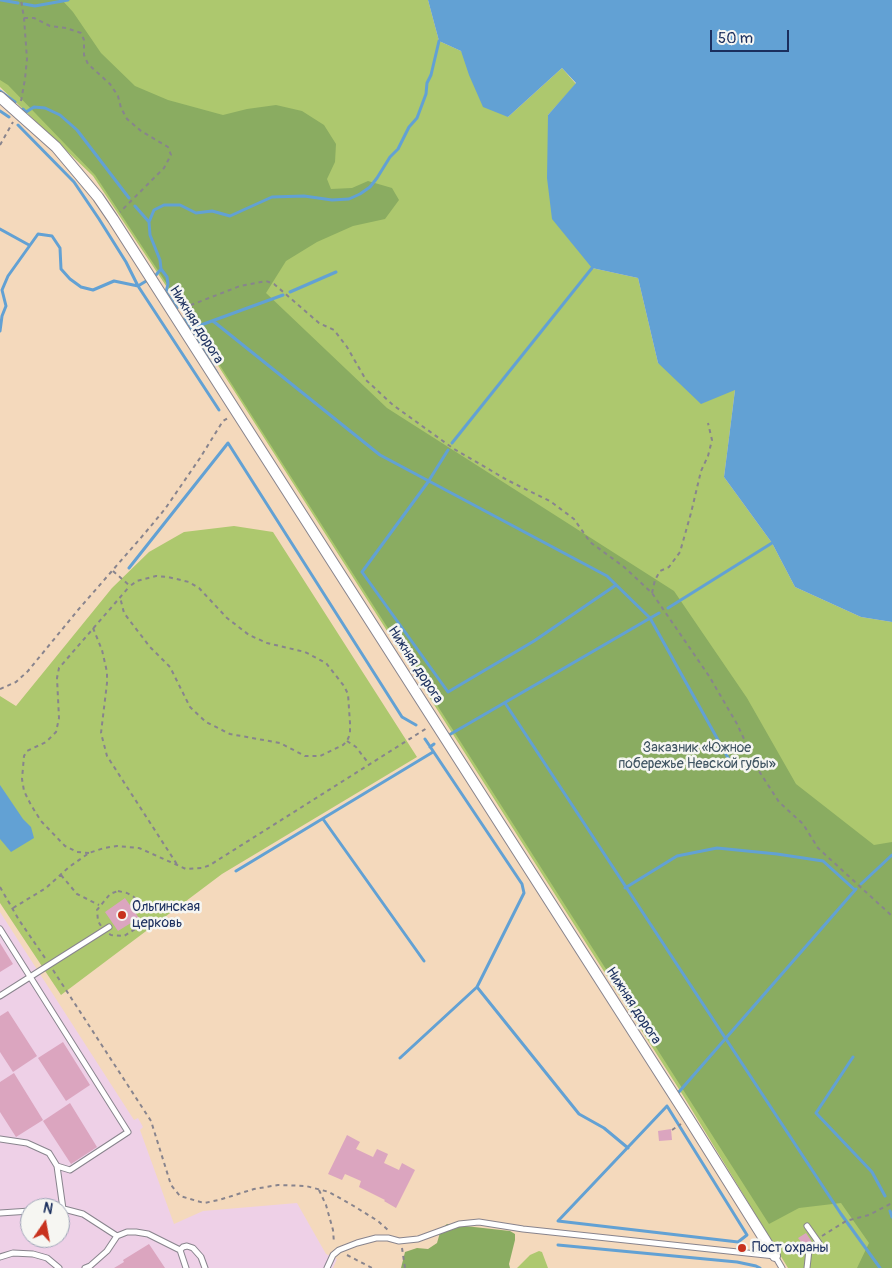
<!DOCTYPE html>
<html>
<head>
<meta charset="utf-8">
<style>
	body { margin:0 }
	#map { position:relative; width:892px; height:1268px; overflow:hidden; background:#f4d9bc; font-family:Pangolin,sans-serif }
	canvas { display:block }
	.north { position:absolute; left:20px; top:1198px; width:50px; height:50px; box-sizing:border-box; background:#f6f6f2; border:1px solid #9ea6b7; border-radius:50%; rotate:12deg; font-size:14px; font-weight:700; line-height:20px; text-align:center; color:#1b2f5e }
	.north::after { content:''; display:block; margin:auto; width:18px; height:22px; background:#c8321e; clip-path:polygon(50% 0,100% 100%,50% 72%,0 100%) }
	.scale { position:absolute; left:710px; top:30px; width:79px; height:22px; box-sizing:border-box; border:2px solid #1b2f5e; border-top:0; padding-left:6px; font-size:15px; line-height:18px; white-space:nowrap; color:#1b2f5e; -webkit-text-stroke:4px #f6f6f2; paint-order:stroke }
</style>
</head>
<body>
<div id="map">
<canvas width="892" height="1268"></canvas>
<div class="north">N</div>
<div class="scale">50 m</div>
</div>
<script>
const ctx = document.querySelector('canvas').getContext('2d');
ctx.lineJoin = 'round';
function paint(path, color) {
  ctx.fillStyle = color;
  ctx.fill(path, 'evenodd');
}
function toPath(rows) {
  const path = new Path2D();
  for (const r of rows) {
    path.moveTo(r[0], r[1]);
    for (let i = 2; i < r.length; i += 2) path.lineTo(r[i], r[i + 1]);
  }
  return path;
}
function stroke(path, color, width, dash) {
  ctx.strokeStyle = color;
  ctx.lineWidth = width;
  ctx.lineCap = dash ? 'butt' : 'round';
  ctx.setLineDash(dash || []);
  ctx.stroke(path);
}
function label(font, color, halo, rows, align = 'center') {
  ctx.font = font + ' Pangolin,sans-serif';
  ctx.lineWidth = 5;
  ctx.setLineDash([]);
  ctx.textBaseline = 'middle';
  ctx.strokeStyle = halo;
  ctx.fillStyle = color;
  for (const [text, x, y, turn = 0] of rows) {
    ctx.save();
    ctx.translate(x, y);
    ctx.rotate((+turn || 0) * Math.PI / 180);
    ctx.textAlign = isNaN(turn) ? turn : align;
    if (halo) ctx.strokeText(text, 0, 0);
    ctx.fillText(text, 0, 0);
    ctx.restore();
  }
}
paint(toPath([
	[0,912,134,1120,138,1118,143,1127,140,1130,174,1224,203,1211,297,1203,326,1254,337,1259,333,1268,0,1268],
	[30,1208,60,1208,60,1238,30,1238]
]), '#eed0e7');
paint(toPath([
	[0,0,428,0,439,41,461,51,508,117,562,68,576,84,548,115,592,268,638,278,658,363,735,390,724,477,772,543,795,587,861,617,892,622,892,1268,788,1268,684,1097,196,331,93,176,0,87],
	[234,526,273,532,417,757,222,874,61,995,0,903,0,696,16,706,112,588,149,552,184,532],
	[539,1251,542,1252,548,1268,517,1268,530,1255]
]), '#adc86e');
paint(toPath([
	[0,0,62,0,73,12,101,53,135,86,168,100,223,115,247,109,276,105,302,111,324,125,336,144,335,162,327,179,331,189,352,188,368,181,392,188,399,200,385,219,353,226,317,242,286,261,266,293,387,408,674,591,747,698,796,784,874,845,892,842,892,1268,857,1268,869,1243,841,1203,799,1208,769,1224,194,325,95,175,8,85,0,80],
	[447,1224,510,1231,515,1234,515,1240,509,1264,510,1268,401,1268,405,1252,417,1248,428,1249,437,1243,441,1229]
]), '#8aac61');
paint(toPath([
	[428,0,892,0,892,622,861,617,795,587,772,543,724,477,735,390,701,404,658,363,638,278,592,268,552,219,547,178,548,115,576,83,562,68,508,117,483,107,469,75,461,51,439,41],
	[0,785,23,819,31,827,34,838,11,852,0,839]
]), '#62a1d4');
stroke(toPath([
	[1,0,18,3],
	[24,4,35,6,68,0],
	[0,91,15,102],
	[23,109,26,112,34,107,45,108,60,115,77,130,129,198],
	[0,111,9,117],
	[18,125,74,182,99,219,126,262,138,286,219,410],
	[135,206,149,222],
	[0,229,29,245],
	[161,269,167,277,168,284,166,292,177,308],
	[290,292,336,272],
	[184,319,217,373],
	[213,321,380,455,607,576,650,618,732,765],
	[190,329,283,295],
	[0,331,2,316,6,306,2,290,8,276,38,234,52,236,60,248,61,269,70,279,81,287,93,290,114,281,138,286,156,275,161,269,160,260,150,235,149,222,154,210,164,205,180,205,196,213,212,211,230,216,272,197,304,196,332,200,349,199,360,194,370,187,377,178,390,157,398,149,409,127,417,118,426,94,427,83,431,75,439,41],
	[452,443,592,268],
	[448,450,428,482,362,572,448,692,534,641,616,585],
	[129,568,228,443,402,717,416,725],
	[668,608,772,543],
	[505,703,841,1214,880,1268],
	[449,735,659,613],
	[430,747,434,744],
	[323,819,424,961],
	[236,871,433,752],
	[861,884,892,855],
	[625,888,677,856,717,848,777,854,823,861,855,890],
	[477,987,579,1114,604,1128,628,1148],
	[853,1057,816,1113,872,1172,885,1196],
	[400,1058,477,987,524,893,522,884,425,739],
	[678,1093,856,889],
	[667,1106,747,1235,738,1242,558,1221,667,1106],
	[890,1211,892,1217],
	[558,1245,737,1262,756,1266,760,1268]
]), '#62a1d4', 3);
paint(toPath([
	[125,898,139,918,118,931,105,912],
	[0,943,13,964,0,972],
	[8,1011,37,1056,13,1072,0,1052,0,1016],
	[63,1042,90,1085,66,1101,38,1058],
	[14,1073,43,1120,16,1137,0,1112,0,1082],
	[70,1103,97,1147,71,1164,43,1121],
	[671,1129,672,1140,659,1141,658,1131],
	[347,1135,360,1142,356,1149,373,1157,377,1149,388,1154,384,1163,399,1170,402,1163,415,1170,396,1208,384,1201,385,1200,359,1187,361,1181,345,1174,342,1180,328,1174],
	[806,1233,812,1242,805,1247,798,1238],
	[149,1244,165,1268,114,1268,124,1262,123,1260]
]), '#dba5bf');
const lane = toPath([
	[0,929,128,1132,70,1170,57,1166],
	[0,996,109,927],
	[0,1139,27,1143,49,1153,57,1166,63,1209],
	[51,1208,59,1208],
	[60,1208,83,1214,117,1236],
	[0,1213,30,1211],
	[807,1226,819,1243,809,1250,807,1268],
	[180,1250,183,1247,187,1246,193,1248,201,1257,205,1268],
	[0,1257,13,1253,33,1254,47,1258,59,1268],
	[85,1268,90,1266,107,1251,117,1236,127,1232,136,1232,148,1234,180,1250,186,1268],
	[327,1268,333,1255,339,1250,357,1243,376,1238,388,1238,399,1241,418,1239,459,1224,479,1222,523,1229,775,1256,782,1268]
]);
const street = toPath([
	[0,97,56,147,98,197,113,219,689,1119,775,1256]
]);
stroke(lane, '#88848d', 7);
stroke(street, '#88848d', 12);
stroke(toPath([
	[24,18,34,18,50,26,66,28,81,33,84,40,84,55,88,64,110,84,118,96,121,108,127,119,141,131,168,147,171,155,164,168,120,212],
	[21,101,25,79,27,59,24,18,21,0],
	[0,145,13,122],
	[184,310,191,305,240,286,266,281,274,284,319,323,334,330,347,347,366,380,393,405,454,449,509,481,550,501,574,519,590,542,624,567,652,593,709,676,737,724,759,771,779,802,803,824,818,848,892,916],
	[113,571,130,586,137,581,156,576,168,577,189,582,199,588,227,618,249,635,267,643,305,652,326,663,344,686,348,694,350,723,350,734,347,741,343,745,320,756,305,756,280,743,230,734,206,722,190,707,170,667,150,647,130,621,124,613,120,597],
	[652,593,655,580,660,571,669,567,680,552,691,513,701,471,708,456,712,440,708,423],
	[93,628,102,650,107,672,107,683,101,733,107,756,178,866],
	[0,689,16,682,28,671,78,610,145,533,165,509,200,458,223,421,228,418],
	[347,741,356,747,369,764],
	[89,853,77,852,65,846,41,821,31,805,24,791,22,779,24,756,27,751,46,742,56,732,59,718,57,678,59,668,129,587],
	[61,875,77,894,99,905],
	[0,887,19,920,45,958],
	[118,891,127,893,134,897,143,910,144,917,140,926,124,936,111,935,104,931,98,921,97,910,110,894,118,891],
	[13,908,46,888,69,867,89,853,104,848,117,846,139,848,186,869,202,868,210,865,427,728],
	[53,970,151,1121,171,1185,180,1196,204,1203,219,1200,254,1189,278,1185,306,1186,329,1192,352,1205,378,1221,389,1231],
	[672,1130,681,1124],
	[319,1190,326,1205,333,1230,334,1243],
	[822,1236,846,1221,869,1215,892,1203],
	[402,1248,405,1268],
	[347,1255,372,1268]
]), '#88848d', 2, [4, 4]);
stroke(lane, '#fff', 5);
stroke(street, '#fff', 10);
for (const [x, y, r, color] of [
	[122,915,5,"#c8321e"],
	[742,1248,5,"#c8321e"]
]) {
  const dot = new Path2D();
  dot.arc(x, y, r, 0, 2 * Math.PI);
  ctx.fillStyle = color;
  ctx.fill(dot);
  stroke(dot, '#f6f6f2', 2);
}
label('14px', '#1b2f5e', '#f6f6f2', [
	["Нижняя дорога",196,325,58],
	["Нижняя дорога",415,665,57],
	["Нижняя дорога",633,1006,57]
]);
label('14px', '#405562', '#f6f6f2', [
	["Заказник «Южное",697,748],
	["побережье Невской губы»",697,764]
]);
label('14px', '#1b2f5e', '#f6f6f2', [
	["Ольгинская",132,907],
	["церковь",132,923],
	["Пост охраны",752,1248]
], 'left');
</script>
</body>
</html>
